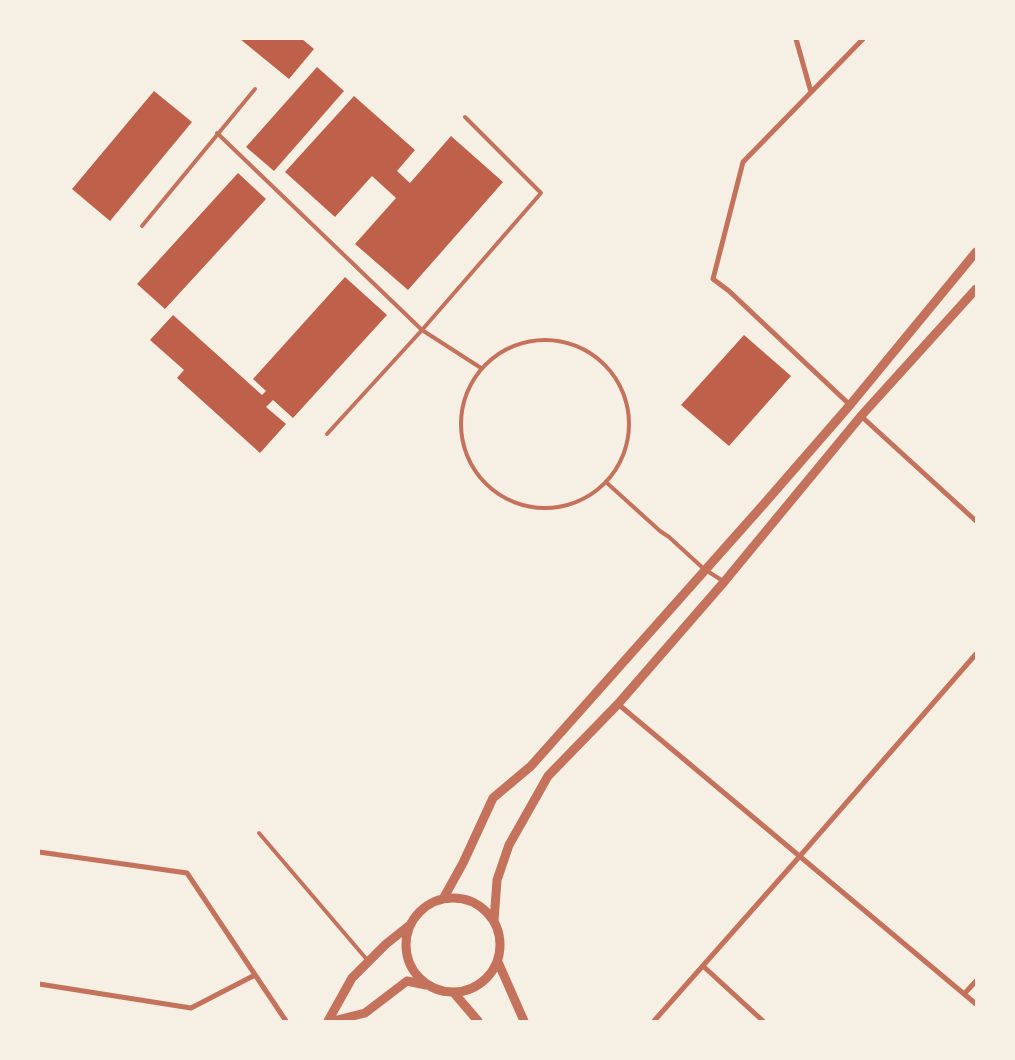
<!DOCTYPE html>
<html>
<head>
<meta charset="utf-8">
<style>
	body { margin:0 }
	#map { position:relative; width:1015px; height:1060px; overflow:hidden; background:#f6efe4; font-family:"Roboto Serif",serif }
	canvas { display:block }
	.frame { position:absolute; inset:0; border:40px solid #f6efe4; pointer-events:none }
</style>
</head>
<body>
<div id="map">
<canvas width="1015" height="1060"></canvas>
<div class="frame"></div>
</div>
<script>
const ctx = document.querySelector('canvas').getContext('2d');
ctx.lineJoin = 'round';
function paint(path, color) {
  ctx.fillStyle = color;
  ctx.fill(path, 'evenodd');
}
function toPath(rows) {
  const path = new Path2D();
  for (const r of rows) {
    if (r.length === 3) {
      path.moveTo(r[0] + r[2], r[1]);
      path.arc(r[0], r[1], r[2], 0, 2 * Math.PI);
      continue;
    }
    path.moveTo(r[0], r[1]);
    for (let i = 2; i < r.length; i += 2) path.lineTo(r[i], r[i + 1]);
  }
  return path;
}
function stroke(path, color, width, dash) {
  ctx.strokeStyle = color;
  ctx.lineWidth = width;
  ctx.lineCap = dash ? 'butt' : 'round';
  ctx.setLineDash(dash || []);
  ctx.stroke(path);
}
paint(toPath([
	[240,39,302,39,314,49,289,79],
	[317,67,344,91,274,171,246,147],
	[154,91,192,122,110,221,72,189],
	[354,96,415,150,397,171,410,183,451,136,503,182,408,290,355,244,396,198,372,176,335,217,285,172],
	[238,173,266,199,165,309,137,284],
	[345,277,387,315,293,418,273,400,266,407,286,424,260,453,177,378,184,370,150,340,173,315,262,395,266,391,253,379],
	[744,335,791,376,729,446,681,405]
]), '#bf614a');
stroke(toPath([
	[217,133,422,330,481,368],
	[142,226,255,89],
	[545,424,84],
	[327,434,422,330,541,193,465,117],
	[607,483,660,531,669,537,704,569,723,581],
	[259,833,369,962]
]), '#c5725c', 4);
stroke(toPath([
	[796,39,811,92],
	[850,405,729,291,713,279,743,162,863,39],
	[861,416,976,521],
	[618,704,976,1004],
	[39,852,187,873,286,1021],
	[703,966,763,1021],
	[39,984,191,1008,255,975],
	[964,994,976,981],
	[654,1021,800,856,976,654]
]), '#c5725c', 5);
stroke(toPath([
	[453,945,47],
	[443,899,463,863,493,798,531,766,763,505,850,405,976,252],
	[494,921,497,880,509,845,548,776,618,704,724,582,861,416,976,289],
	[498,962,524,1021],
	[454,993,478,1021],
	[328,1021,352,978,386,944,410,925],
	[333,1021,365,1013,407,981,426,985]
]), '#c5725c', 9);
</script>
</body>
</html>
